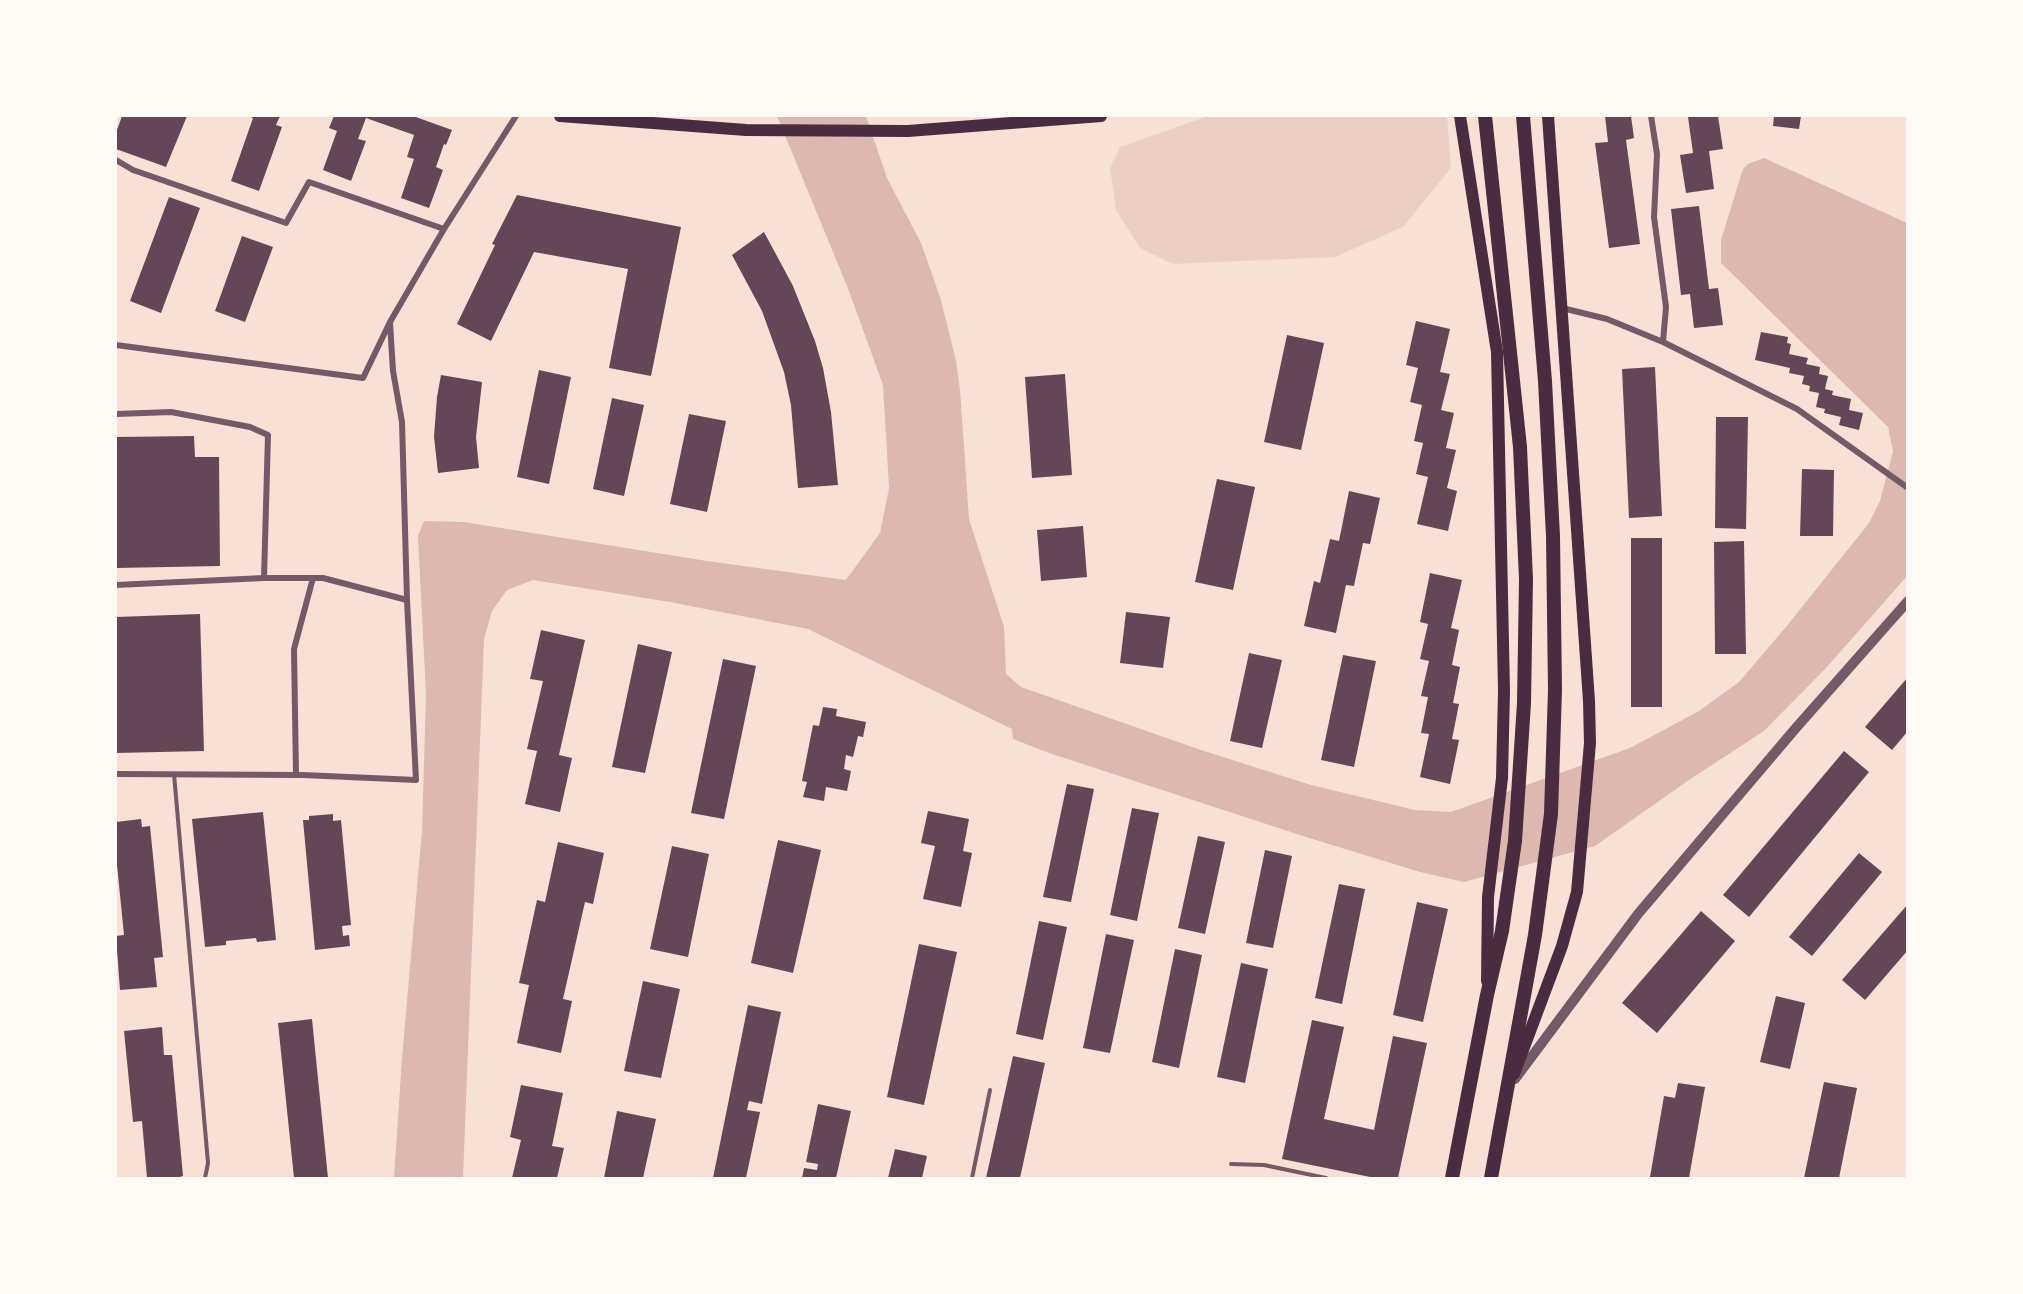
<!DOCTYPE html>
<html>
<head>
<meta charset="utf-8">
<style>
	body { margin:0 }
	#map { position:relative; width:2023px; height:1294px; overflow:hidden; background:#f7e1d7; font-family:Merriweather,serif }
	canvas { display:block }
	.frame { position:absolute; inset:0; border:117px solid #fffaf5; pointer-events:none }
</style>
</head>
<body>
<div id="map">
<canvas width="2023" height="1294"></canvas>
<div class="frame"></div>
</div>
<script>
const ctx = document.querySelector('canvas').getContext('2d');
ctx.lineJoin = 'round';
function paint(path, color) {
  ctx.fillStyle = color;
  ctx.fill(path, 'evenodd');
}
function toPath(rows) {
  const path = new Path2D();
  for (const r of rows) {
    path.moveTo(r[0], r[1]);
    for (let i = 2; i < r.length; i += 2) path.lineTo(r[i], r[i + 1]);
  }
  return path;
}
function stroke(path, color, width, dash) {
  ctx.strokeStyle = color;
  ctx.lineWidth = width;
  ctx.lineCap = dash ? 'butt' : 'round';
  ctx.setLineDash(dash || []);
  ctx.stroke(path);
}
paint(toPath([
	[1208,116,1447,116,1451,168,1403,227,1335,257,1173,264,1140,248,1116,210,1110,168,1120,147]
]), '#ebcfc5');
paint(toPath([
	[777,116,866,116,887,178,921,243,941,300,956,361,960,390,969,519,1004,627,1006,674,1021,687,1201,750,1311,785,1415,810,1451,812,1630,748,1699,711,1739,682,1786,627,1869,523,1880,501,1893,451,1888,427,1721,263,1721,240,1743,169,1748,164,1764,158,1907,223,1908,575,1826,668,1764,731,1689,780,1595,846,1464,882,1420,872,1306,837,1049,753,1013,739,1012,729,808,629,670,602,533,580,507,590,492,611,484,639,463,1178,394,1178,402,1058,422,831,426,694,418,536,424,521,464,522,707,561,846,580,880,533,889,488,883,385,849,291]
]), '#dcb8b0');
paint(toPath([
	[122,116,187,116,166,167,116,149,116,133],
	[248,116,280,116,276,125,282,127,259,191,231,181,253,118],
	[334,116,413,116,452,130,446,145,444,144,436,167,443,170,429,208,401,198,414,159,407,157,414,135,366,118,358,139,366,141,351,181,323,170,337,131,329,128],
	[1605,116,1631,116,1634,138,1626,140,1640,244,1609,248,1595,143,1608,142],
	[1696,116,1718,116,1723,149,1709,151,1714,189,1686,193,1680,155,1693,153,1688,117],
	[1774,116,1801,116,1799,129,1773,126],
	[517,195,681,227,651,376,609,368,628,269,534,252,491,341,457,324,495,245,492,244],
	[169,197,200,208,161,313,130,301],
	[1699,206,1709,289,1718,288,1723,325,1694,328,1690,294,1681,295,1671,209],
	[764,232,793,286,815,341,823,368,831,412,838,485,798,488,791,405,784,372,762,311,732,255],
	[242,236,273,247,245,322,215,311],
	[1416,321,1450,329,1440,372,1450,374,1441,410,1454,413,1446,448,1456,450,1447,488,1457,491,1448,531,1417,524,1428,477,1416,474,1423,443,1414,441,1422,405,1410,402,1418,368,1406,365],
	[1761,332,1788,337,1787,343,1791,344,1789,354,1808,358,1806,364,1820,367,1819,374,1828,376,1825,389,1833,391,1832,395,1851,399,1849,410,1863,413,1859,430,1839,425,1841,417,1824,413,1825,409,1816,407,1819,393,1809,391,1810,386,1802,384,1804,376,1789,373,1790,368,1755,360],
	[1287,335,1324,343,1301,450,1264,442],
	[1655,367,1662,516,1629,518,1622,369],
	[539,370,571,377,549,484,517,477],
	[1065,374,1072,475,1032,478,1025,377],
	[441,375,482,382,476,437,479,468,438,473,434,437,437,397],
	[612,398,644,405,624,496,593,489],
	[689,414,726,421,707,512,670,504],
	[1716,417,1748,417,1746,529,1715,528],
	[194,436,195,457,219,457,220,566,116,568,116,437],
	[1802,469,1834,470,1833,536,1800,536],
	[1217,479,1255,487,1233,590,1195,582],
	[1349,491,1380,498,1370,544,1363,543,1354,586,1346,585,1336,633,1304,626,1314,581,1320,583,1330,539,1339,541],
	[1083,526,1087,577,1041,581,1037,530],
	[1631,538,1662,538,1662,707,1631,707],
	[1744,541,1746,654,1715,654,1714,542],
	[1430,573,1462,580,1451,628,1459,630,1452,665,1460,667,1453,703,1459,704,1452,739,1459,740,1450,784,1420,777,1429,734,1421,733,1428,697,1421,696,1429,661,1420,659,1428,624,1420,622],
	[1126,612,1170,617,1163,668,1120,663],
	[200,614,204,751,116,753,116,617],
	[541,630,585,640,559,755,572,758,560,812,525,804,537,751,527,749,543,681,530,679],
	[638,644,672,652,645,773,612,767],
	[1249,653,1282,660,1262,748,1230,741],
	[1343,655,1376,661,1354,767,1321,760],
	[723,659,756,666,724,819,691,813],
	[1908,677,1908,731,1892,750,1865,727],
	[823,707,837,709,836,716,866,722,863,737,858,736,853,757,846,755,844,769,851,771,847,791,826,787,824,801,803,797,807,782,802,781,813,725,819,726],
	[1844,751,1869,772,1749,917,1723,895],
	[1067,784,1094,789,1071,902,1043,897],
	[1132,808,1159,813,1137,921,1110,915],
	[928,811,969,819,963,851,972,853,961,907,923,899,935,846,921,843],
	[263,812,276,940,257,942,256,938,226,941,226,945,205,947,192,819],
	[333,814,333,821,341,820,351,925,342,926,343,936,349,935,350,946,315,950,303,820,309,820,309,816],
	[141,819,142,827,150,826,163,957,154,958,157,987,120,990,116,936,124,935,116,855,116,822],
	[1198,836,1225,842,1205,934,1178,928],
	[778,840,821,850,793,973,751,963],
	[558,842,604,853,593,904,585,902,563,999,572,1001,561,1053,517,1043,529,985,519,983,537,900,545,902],
	[672,846,709,854,688,957,650,949],
	[1265,850,1292,856,1273,948,1246,943],
	[1859,853,1882,872,1812,956,1789,937],
	[1339,884,1365,889,1342,1004,1315,998],
	[1417,902,1448,909,1423,1022,1393,1015],
	[1908,904,1908,950,1865,1000,1842,980],
	[1701,911,1735,941,1657,1033,1622,1003],
	[1039,921,1067,927,1043,1040,1016,1034],
	[1106,934,1134,940,1110,1053,1083,1048],
	[919,944,957,952,924,1105,887,1097],
	[1175,949,1202,955,1179,1068,1152,1062],
	[1241,963,1268,969,1245,1083,1217,1077],
	[643,981,680,989,661,1078,624,1071],
	[1776,996,1805,1003,1790,1069,1760,1062],
	[748,1005,781,1012,762,1104,749,1101,747,1110,760,1112,746,1178,713,1178],
	[312,1019,328,1178,294,1178,278,1023],
	[1312,1020,1344,1027,1324,1119,1374,1130,1393,1036,1427,1043,1398,1178,1375,1178,1282,1159],
	[162,1027,164,1055,172,1055,183,1176,176,1178,147,1178,142,1121,133,1122,124,1031],
	[1013,1056,1045,1063,1020,1178,986,1178],
	[1824,1082,1857,1088,1839,1178,1804,1178],
	[1678,1083,1705,1087,1689,1178,1650,1177,1664,1096,1675,1098],
	[521,1085,563,1093,552,1146,564,1148,557,1178,512,1178,521,1140,510,1137],
	[818,1104,851,1111,836,1178,802,1178,804,1168,817,1170,818,1164,806,1162],
	[617,1111,656,1119,643,1178,604,1178],
	[895,1149,927,1156,922,1178,888,1178]
]), '#644757');
stroke(toPath([
	[174,774,208,1163,205,1178],
	[1231,1164,1264,1165,1326,1178],
	[972,1178,990,1090]
]), '#755966', 4);
stroke(toPath([
	[1651,116,1657,154,1654,217,1666,307,1663,342],
	[116,160,133,170,286,223,309,182,444,229],
	[1562,308,1607,319,1663,342,1797,409,1908,488],
	[390,323,393,371,402,422,407,600],
	[116,345,363,378,390,322,444,229,516,116],
	[116,414,171,412,250,427,268,435,264,578],
	[116,585,264,578,323,578,407,600,416,780,303,775,116,774],
	[296,775,294,649,313,578]
]), '#755966', 6);
stroke(toPath([
	[1515,1079,1638,914,1795,729,1908,601]
]), '#755966', 10);
stroke(toPath([
	[560,116,746,130,908,131,1101,116],
	[1460,116,1497,352,1504,691,1502,778,1488,897,1487,981],
	[1514,1074,1562,946,1577,892,1590,743,1589,701,1548,116]
]), '#4a2c40', 12);
stroke(toPath([
	[1452,1178,1487,995,1502,931,1515,841,1524,703,1526,579,1520,447,1485,116],
	[1491,1178,1535,935,1551,814,1555,690,1553,536,1545,381,1523,116]
]), '#4a2c40', 14);
</script>
</body>
</html>
